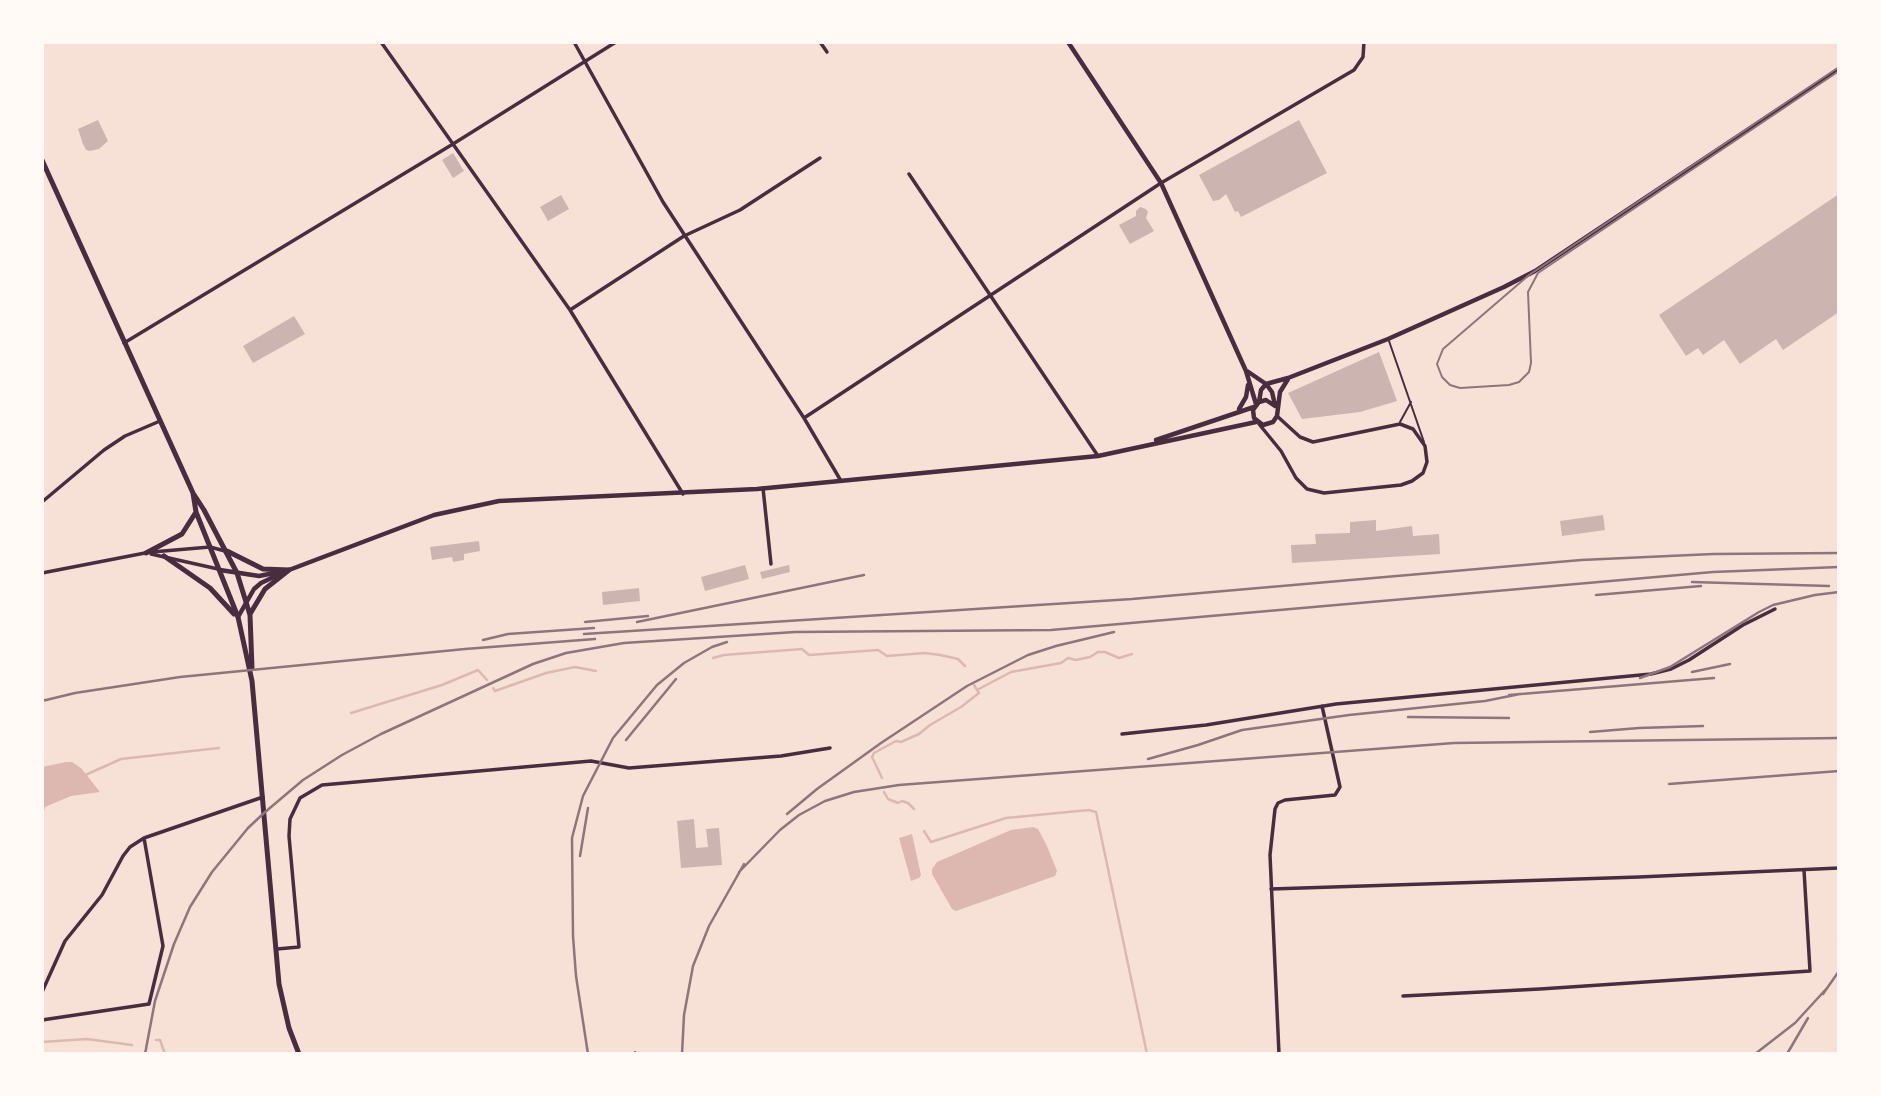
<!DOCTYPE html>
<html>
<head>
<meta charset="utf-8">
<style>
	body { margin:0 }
	#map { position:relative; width:1881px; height:1096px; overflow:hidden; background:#f7e1d7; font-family:Rubik,sans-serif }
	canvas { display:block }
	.frame { position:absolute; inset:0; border:44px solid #fffaf5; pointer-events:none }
</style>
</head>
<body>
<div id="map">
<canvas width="1881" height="1096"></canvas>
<div class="frame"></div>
</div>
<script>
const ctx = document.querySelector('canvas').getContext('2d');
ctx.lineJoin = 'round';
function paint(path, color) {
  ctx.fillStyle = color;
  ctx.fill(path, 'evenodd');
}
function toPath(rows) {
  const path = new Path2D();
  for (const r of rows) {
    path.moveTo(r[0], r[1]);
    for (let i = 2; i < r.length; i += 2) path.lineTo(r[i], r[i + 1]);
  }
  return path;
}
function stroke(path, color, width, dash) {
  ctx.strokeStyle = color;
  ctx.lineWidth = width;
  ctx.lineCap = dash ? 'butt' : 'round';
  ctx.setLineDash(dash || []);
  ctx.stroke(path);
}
paint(toPath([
	[66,762,72,762,81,768,100,792,71,796,45,807,42,819,42,767],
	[1033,827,1038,829,1047,846,1057,871,1055,876,956,911,952,909,932,874,932,869,937,862,1011,830],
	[912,834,921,875,919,878,911,881,899,838]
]), '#dcb8b0');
stroke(toPath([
	[713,658,724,655,802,649,809,655,878,650,887,656,925,653,940,655,958,659,965,666],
	[493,688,495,691,546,673,575,667,596,671],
	[977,690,1011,672,1061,663,1068,658,1076,660,1090,657,1098,652,1105,652,1119,658,1132,654],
	[351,713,442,685,478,670,487,680],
	[83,776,121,759,219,748],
	[882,778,872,757,874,753,896,741,901,742,919,734,930,725,961,707,979,693,974,685],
	[884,792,888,799,898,803,902,801,908,803,914,809],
	[924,831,931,842,1006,818,1089,810,1096,812,1147,1054],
	[156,1040,160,1040,165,1054],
	[42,1042,87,1039,132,1045]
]), '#dcb8b0', 2.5);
paint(toPath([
	[98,120,108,141,99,149,90,151,86,150,83,144,78,129],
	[1299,120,1327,173,1241,217,1238,211,1235,212,1226,194,1219,200,1213,201,1199,175],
	[453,153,464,171,453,178,442,160],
	[1839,194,1839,312,1783,350,1776,339,1740,364,1724,340,1703,355,1698,348,1686,356,1659,315],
	[561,195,569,209,548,221,540,207],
	[1140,207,1146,209,1148,212,1146,218,1154,231,1130,244,1119,225,1136,216,1136,211],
	[294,316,305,334,253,363,243,346],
	[1379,352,1397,401,1360,412,1302,419,1288,393],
	[1603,515,1605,530,1562,536,1560,521],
	[1376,520,1376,531,1412,526,1413,536,1439,534,1440,554,1292,563,1291,545,1316,544,1315,534,1350,533,1350,522],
	[479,541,480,551,464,554,464,560,453,562,452,557,432,560,430,547],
	[745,565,749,579,705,591,701,577],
	[789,565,790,572,762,579,760,572],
	[639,588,640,601,603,605,602,592],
	[694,819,696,848,708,847,706,829,719,828,722,865,681,868,677,821]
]), '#ccb4b1');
stroke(toPath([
	[1389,341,1424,442],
	[1400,422,1411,402]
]), '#4a2c40', 2);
stroke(toPath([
	[381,42,570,310,683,494],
	[574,42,663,202,804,418,841,481],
	[820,42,827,52],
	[909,174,1098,456],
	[570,310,684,236,740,210,820,158],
	[124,343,453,144,616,42],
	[804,418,1161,183,1354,70,1363,57,1364,42],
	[1259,424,1281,451,1296,478,1307,489,1324,493,1401,485,1412,481,1423,473,1427,462,1425,446,1413,429,1400,424,1313,442,1300,437,1277,416],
	[763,488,771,564],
	[42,502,104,450,125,436,160,421],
	[1122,734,1206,725,1336,704,1651,674,1671,669,1689,660,1743,625,1775,609],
	[1271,889,1639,877,1839,868],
	[277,949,299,947,289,836,290,819,300,798,322,785,591,761,629,768,781,756,830,748],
	[42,992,65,941,102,895,123,856,130,847,144,838,263,797],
	[1403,996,1540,989,1810,971,1804,870],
	[42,1020,149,1004,163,946,144,838],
	[635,1053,635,1054],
	[1279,1054,1270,855,1275,809,1278,803,1285,800,1335,795,1340,787,1322,706]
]), '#4a2c40', 3.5);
stroke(toPath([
	[152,552,210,547,225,551],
	[151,554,218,569],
	[42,573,145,553]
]), '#4a2c40', 3.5);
stroke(toPath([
	[1068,42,1161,183,1246,371,1256,404],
	[1247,371,1266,384,1272,392,1275,405],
	[1259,402,1261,390,1266,384,1288,378,1388,339,1504,287,1535,271,1839,69],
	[1275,406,1266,400,1259,402,1253,410,1254,418,1263,425,1273,422,1277,416,1280,392,1288,379],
	[1239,409,1246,397,1248,385],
	[1156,440,1254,407],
	[220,570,259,576,289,570,434,515,499,501,757,489,1098,456,1256,422],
	[238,617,254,589,261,583,282,573]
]), '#4a2c40', 4.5);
stroke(toPath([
	[42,160,193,493,204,510,237,573,250,615,252,668],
	[193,493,196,512,238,617,252,681,279,984,289,1028,299,1054],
	[227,551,263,569,289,570],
	[146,553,182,534,196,512],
	[164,556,210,588,234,614],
	[250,614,265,589,289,570]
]), '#4a2c40', 5);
stroke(toPath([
	[1839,67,1529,275,1443,349,1437,364,1442,377,1450,385,1460,388,1509,385,1519,382,1529,372,1531,363,1528,292,1538,273,1839,71]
]), '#8f747c', 2);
stroke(toPath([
	[1692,582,1829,586],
	[1596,595,1701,586],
	[585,622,648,616],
	[637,622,864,575],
	[584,634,1132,599,1581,560,1713,554,1839,553],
	[483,640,508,634,594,628],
	[1692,672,1730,664],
	[1640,678,1670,667,1759,612,1773,605,1815,595,1839,592],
	[1509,695,1714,678],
	[42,701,75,693,180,677,465,649,595,639],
	[1408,717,1509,718],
	[1590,732,1639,728,1703,726],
	[626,740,676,679],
	[1148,759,1198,745,1242,730,1349,715,1485,701,1520,694],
	[1669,784,1839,771],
	[787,814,817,789,881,743,967,686,1028,655,1056,646,1114,632],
	[580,856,588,808],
	[739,872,780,830,799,815,825,801,854,792,899,785,1454,743,1839,738],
	[1823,994,1839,971],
	[145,1054,155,1001,174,944,190,907,212,872,248,828,264,813,303,780,342,755,381,734,533,664,566,653,624,643,795,632,1051,630,1713,572,1839,567],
	[588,1054,576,976,573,936,572,838,583,796,613,738,657,685,684,663,712,647,727,642],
	[682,1054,684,1015,693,966,709,926,744,864],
	[1755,1054,1795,1023,1828,987],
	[1787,1054,1808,1018]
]), '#8f747c', 2.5);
</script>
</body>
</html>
